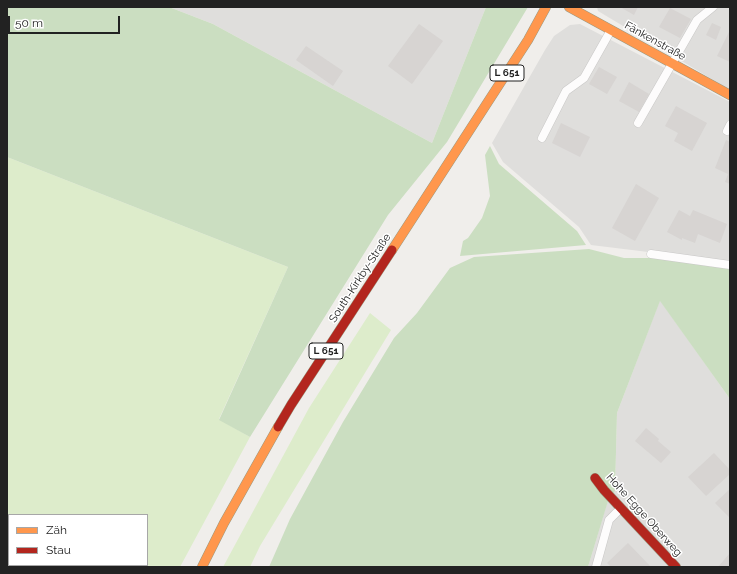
<!DOCTYPE html>
<html>
<head>
<meta charset="utf-8">
<style>
	body { margin:0 }
	#map { position:relative; width:737px; height:574px; overflow:hidden; background:#f0eeeb; font-family:Raleway,sans-serif }
	canvas { display:block }
	.frame { position:absolute; inset:0; border:8px solid #222; pointer-events:none }
	.legend { position:absolute; left:8px; top:514px; width:140px; height:52px; box-sizing:border-box; background:#fff; border:1px solid #a7a7a7; margin:0; padding:5px 7px; list-style:none; font-size:12px; color:#222 }
	.legend li { display:flex; align-items:center; gap:8px; height:20px }
	.legend b { width:20px; border:1px solid #a7a7a7 }
	.scale { position:absolute; left:8px; top:16px; width:112px; height:18px; box-sizing:border-box; border:2px solid #222; border-top:0; padding-left:5px; font-size:12px; line-height:14px; white-space:nowrap; color:#222; -webkit-text-stroke:3px #fff; paint-order:stroke }
</style>
</head>
<body>
<div id="map">
<canvas width="737" height="574"></canvas>
<div class="frame"></div>
<ul class="legend">
<li><b style="height:5px;background:#ff974d"></b>Zäh</li>
<li><b style="height:5px;background:#b3261e"></b>Stau</li>
</ul>
<div class="scale">50 m</div>
</div>
<script>
const ctx = document.querySelector('canvas').getContext('2d');
ctx.lineJoin = 'round';
function paint(path, color) {
  ctx.fillStyle = color;
  ctx.fill(path, 'evenodd');
}
function toPath(rows) {
  const path = new Path2D();
  for (const r of rows) {
    path.moveTo(r[0], r[1]);
    for (let i = 2; i < r.length; i += 2) path.lineTo(r[i], r[i + 1]);
  }
  return path;
}
function stroke(path, color, width, dash) {
  ctx.strokeStyle = color;
  ctx.lineWidth = width;
  ctx.lineCap = dash ? 'butt' : 'round';
  ctx.setLineDash(dash || []);
  ctx.stroke(path);
}
function label(font, color, halo, rows, align = 'center') {
  ctx.font = font + ' Raleway,sans-serif';
  ctx.lineWidth = 3;
  ctx.setLineDash([]);
  ctx.textBaseline = 'middle';
  ctx.strokeStyle = halo;
  ctx.fillStyle = color;
  for (const [text, x, y, turn = 0] of rows) {
    ctx.save();
    ctx.translate(x, y);
    ctx.rotate((+turn || 0) * Math.PI / 180);
    ctx.textAlign = isNaN(turn) ? turn : align;
    if (halo) ctx.strokeText(text, 0, 0);
    ctx.fillText(text, 0, 0);
    ctx.restore();
  }
}
paint(toPath([
	[169,7,486,7,432,143,213,24],
	[597,7,730,7,730,90,598,11],
	[580,24,730,102,730,262,591,245,579,227,503,162,492,143,545,50,554,36,570,25],
	[660,300,730,399,730,567,588,567,607,503,615,491,617,413]
]), '#dfdedc');
paint(toPath([
	[7,157,288,267,219,419,250,437,180,567,7,567],
	[9,515,147,515,147,565,9,565],
	[370,313,391,330,260,546,250,567,223,567,309,408]
]), '#ddeccb');
paint(toPath([
	[7,7,169,7,213,24,432,143,486,7,528,7,447,142,388,215,250,437,219,420,288,267,7,157],
	[490,146,499,164,577,231,586,245,460,256,463,241,468,238,482,218,490,196,485,155],
	[589,249,624,258,653,258,730,269,730,399,660,301,617,413,615,491,608,501,588,567,269,567,290,519,343,422,394,338,417,313,450,268,474,257]
]), '#cbdec1');
paint(toPath([
	[620,7,638,7,634,15],
	[670,8,691,19,680,38,659,27],
	[712,23,721,27,716,40,706,35],
	[419,24,443,41,412,84,388,66],
	[730,30,730,62,717,56],
	[306,46,343,71,333,86,296,60],
	[599,67,617,77,607,94,589,84],
	[629,82,649,94,639,112,619,101],
	[676,106,707,123,692,151,674,141,678,133,665,126],
	[561,123,590,137,580,157,552,143],
	[726,140,730,142,730,184,725,182,728,174,715,168],
	[636,184,659,198,635,241,612,228],
	[679,210,690,216,693,210,727,224,720,243,698,234,695,243,682,238,682,240,667,232],
	[646,428,659,439,658,441,671,452,661,463,635,441],
	[714,453,730,470,730,474,706,496,688,477],
	[730,489,730,518,715,503],
	[628,543,651,567,611,567,607,563],
	[730,553,730,567,718,567]
]), '#d7d4d2');
const lane = toPath([
	[638,123,697,20,713,7],
	[727,131,730,125],
	[542,138,566,91,584,78,611,30],
	[651,254,730,265],
	[596,567,609,520,620,509]
]);
const slow = toPath([
	[569,7,730,95],
	[392,250,528,40,546,7],
	[202,567,224,523,278,427]
]);
const jam = toPath([
	[278,427,291,405,392,250],
	[595,478,604,490,676,567]
]);
stroke(lane, '#c9c8c7', 9);
stroke(slow, '#999a82', 10);
stroke(jam, '#999a82', 10);
stroke(lane, '#fdfcfc', 8);
stroke(slow, '#ff974d', 9);
stroke(jam, '#b3261e', 9);
for (const [x, y, w] of [
	[507,73,34],
	[326,351,34]
]) {
  const box = new Path2D();
  box.roundRect(x - w / 2, y - 8, w, 16, 3);
  ctx.fillStyle = '#fff';
  ctx.fill(box);
  stroke(box, '#222', 1);
}
label('bold 10px', '#222', null, [
	["L 651",507,73],
	["L 651",326,351]
]);
label('11px', '#222', '#fff', [
	["Fänkenstraße",655,41,29],
	["South-Kirkby-Straße",360,278,-57],
	["Hohe Egge Oberweg",644,515,48]
]);
</script>
</body>
</html>
